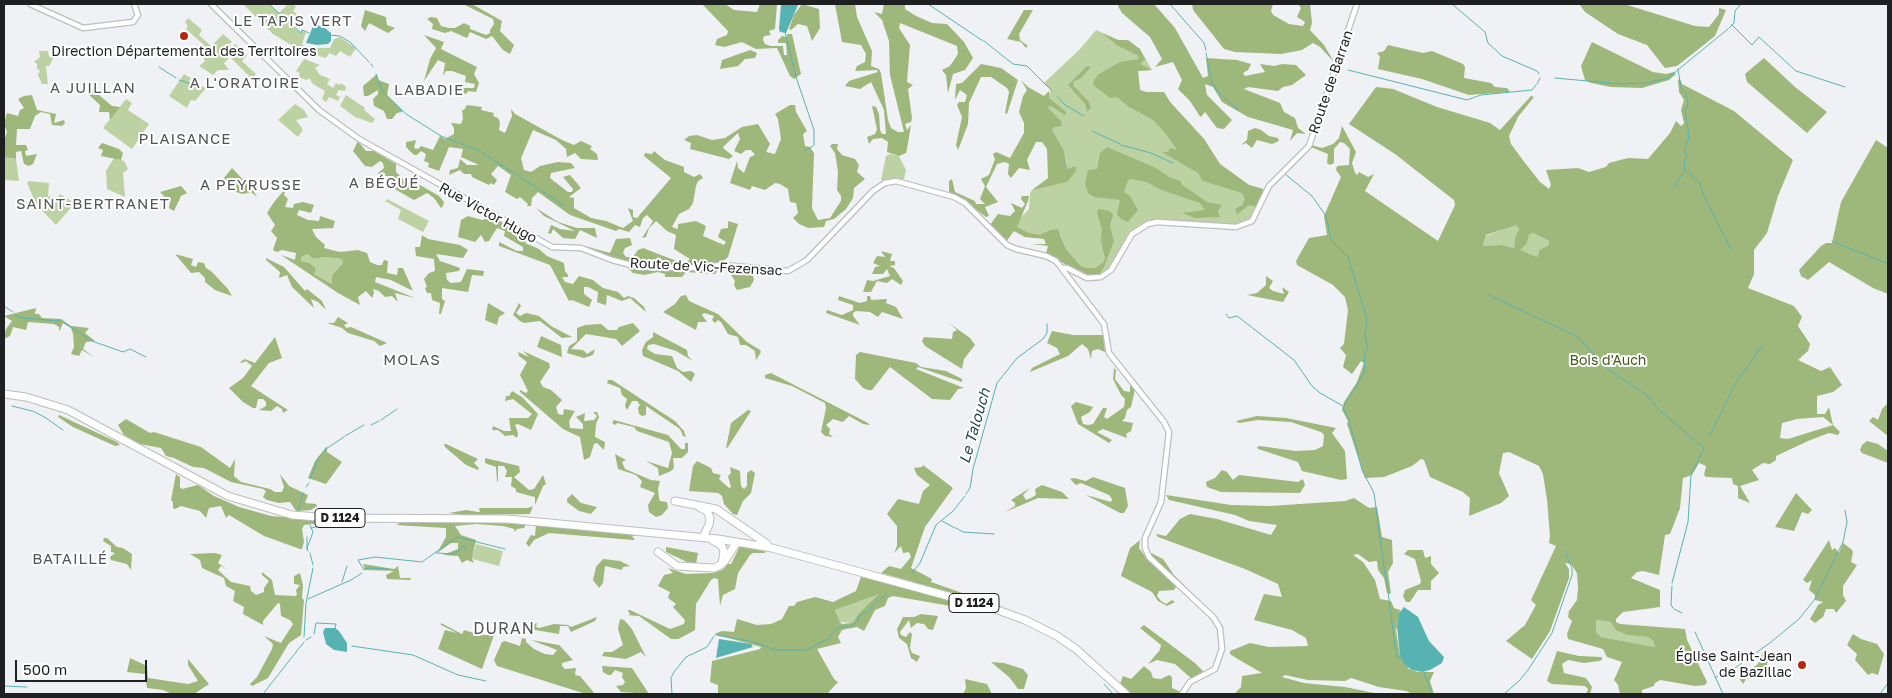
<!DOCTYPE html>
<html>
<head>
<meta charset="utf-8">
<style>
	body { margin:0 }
	#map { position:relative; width:1892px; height:698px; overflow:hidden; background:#f0f1f4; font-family:"Golos Text",sans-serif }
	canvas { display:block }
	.frame { position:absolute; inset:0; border:5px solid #1f2021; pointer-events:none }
	.scale { position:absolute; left:15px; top:660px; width:132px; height:22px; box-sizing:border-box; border:2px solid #1f2021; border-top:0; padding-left:6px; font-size:15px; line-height:18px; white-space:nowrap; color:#1f2021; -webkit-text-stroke:4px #fff; paint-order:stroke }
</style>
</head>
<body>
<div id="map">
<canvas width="1892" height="698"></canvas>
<div class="frame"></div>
<div class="scale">500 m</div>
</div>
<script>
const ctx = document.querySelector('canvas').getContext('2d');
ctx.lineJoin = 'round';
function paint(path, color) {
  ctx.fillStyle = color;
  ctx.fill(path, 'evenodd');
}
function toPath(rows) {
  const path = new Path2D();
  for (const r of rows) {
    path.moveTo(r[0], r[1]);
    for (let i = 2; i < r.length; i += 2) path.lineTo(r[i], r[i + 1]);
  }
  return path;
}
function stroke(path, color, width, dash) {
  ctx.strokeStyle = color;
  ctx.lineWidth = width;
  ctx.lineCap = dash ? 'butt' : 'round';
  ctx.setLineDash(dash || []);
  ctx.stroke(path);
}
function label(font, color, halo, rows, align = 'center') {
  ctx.font = font + ' "Golos Text",sans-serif';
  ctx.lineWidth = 4;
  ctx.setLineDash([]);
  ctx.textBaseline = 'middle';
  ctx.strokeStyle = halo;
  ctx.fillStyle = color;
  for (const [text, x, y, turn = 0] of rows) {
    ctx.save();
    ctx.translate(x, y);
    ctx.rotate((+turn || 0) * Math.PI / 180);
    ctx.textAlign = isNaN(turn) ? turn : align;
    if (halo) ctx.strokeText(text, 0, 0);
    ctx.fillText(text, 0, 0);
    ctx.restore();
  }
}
paint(toPath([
	[243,4,269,4,279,13,288,4,293,4,296,7,293,11,301,17,293,27,301,33,302,31,306,32,302,45,312,48,330,48,334,39,340,37,356,48,350,57,340,51,336,56,329,53,326,58,299,50,273,34],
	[188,18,202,30,199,35,211,46,223,34,232,42,229,44,232,47,235,44,247,55,242,61,256,74,250,82,247,78,249,76,230,57,224,63,229,70,218,70,213,75,199,66,205,61,200,52,205,46,186,29,188,26,185,22],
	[1096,30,1140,49,1152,70,1138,71,1140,90,1146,92,1164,92,1170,102,1204,139,1220,164,1249,185,1263,189,1258,207,1251,219,1237,225,1157,220,1139,225,1129,234,1109,269,1101,275,1090,276,1066,249,1060,233,1034,236,1015,230,1018,220,1029,209,1030,193,1032,190,1058,182,1067,164,1064,151,1035,122,1051,90,1044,83,1080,49],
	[39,51,48,51,49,57,54,57,49,66,46,66,48,84,42,84,38,75,40,70,37,69,37,64,34,62,40,57],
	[304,59,320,65,315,68,320,75,330,79,327,84,333,88,336,83,340,85,341,83,346,87,345,91,339,90,336,95,340,97,338,101,329,97,326,102,322,99,325,91,313,84,309,78,307,80,298,77,300,73,296,71],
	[184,74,191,78,189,82,206,88,195,101,191,100,187,108,169,96],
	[346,95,365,108,364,110,375,119,372,123,355,117,340,106],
	[126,99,132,103,128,110,149,124,132,149,103,128],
	[295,104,304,110,308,117,296,120,303,130,298,137,278,120],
	[890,154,899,156,906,170,904,179,881,180,886,156],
	[4,157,16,159,19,181,4,180],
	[114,158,124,161,128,169,123,173,125,197,107,189,106,171],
	[29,181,49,183,48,196,57,199,60,194,75,203,56,225,36,204,27,183],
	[387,199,429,221,423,232,398,219,401,210,385,201],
	[1516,224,1519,229,1515,238,1514,248,1502,245,1483,246,1486,236],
	[1533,233,1549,241,1549,245,1537,257,1519,250,1529,235],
	[307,254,314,259,325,257,342,259,343,263,332,275,332,284,314,274,314,267,310,263,301,261,301,257],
	[476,544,503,551,499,566,472,559],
	[878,594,879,595,860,612,852,623,840,622,835,610],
	[1596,620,1611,622,1627,635,1648,637,1653,641,1655,647,1601,637,1596,632]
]), '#bdd2a2');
paint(toPath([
	[463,4,472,4,502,21,500,31,514,45,510,54,503,50,492,36,486,39,470,32,467,38,451,31,445,33,432,29,433,24,427,19,431,17,437,18,441,26,449,28,455,28,464,23,470,26,470,29,486,35,490,33,490,30,494,24,493,19],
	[704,4,725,4,734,10,757,12,760,4,777,4,775,29,769,31,771,35,764,36,763,40,765,44,771,46,783,46,784,55,787,55,786,43,778,43,778,40,782,36,787,37,787,34,792,34,801,74,794,79,790,76,777,48,756,49,742,42,724,47,715,45,717,39,727,35,728,31,703,5],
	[802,4,819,9,820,28,812,41,807,26,798,24,791,30,789,29,794,15],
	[835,4,855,4,857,17,872,51,871,66,879,69,881,73,888,120,891,128,898,132,904,132,890,75,889,41,882,20,874,12,882,14,884,4,905,4,905,9,916,16,932,23,947,24,964,42,973,58,965,70,953,74,948,93,946,75,942,70,950,66,958,54,957,46,900,23,899,28,910,45,907,82,913,85,908,89,912,118,911,122,905,124,907,130,911,125,907,149,906,153,899,156,887,152,888,142,882,138,873,139,869,144,867,137,875,134,877,129,872,106,876,107,879,114,880,130,882,134,886,134,884,110,871,82,860,89,845,86,849,81,878,72,877,70,855,71,857,66,865,62,866,54,861,45,842,42],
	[1119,4,1154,4,1175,28,1203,78,1208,76,1206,58,1237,60,1251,64,1248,70,1243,73,1245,76,1265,72,1260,64,1274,66,1282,64,1296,65,1306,75,1292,85,1283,87,1278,91,1248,87,1244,89,1280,103,1284,112,1295,118,1298,128,1306,134,1297,133,1290,141,1293,130,1248,117,1222,102,1213,87,1205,84,1207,95,1232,120,1224,129,1217,128,1205,112,1201,117,1199,115,1190,101,1178,89,1182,80,1173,62,1155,67,1162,59,1150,37,1122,13,1118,6],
	[1192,4,1273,4,1271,11,1273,15,1289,24,1303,26,1305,22,1297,17,1301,8,1298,4,1310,4,1312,23,1310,30,1324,45,1334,62,1320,47,1313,43,1302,50,1281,54,1235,52,1224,49,1193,10],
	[1579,4,1624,4,1695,26,1709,27,1719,14,1719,8,1726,10,1715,36,1677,66,1665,68,1647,45,1618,34,1585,12],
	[365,10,386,17,387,25,395,28,388,33,369,23,365,31,361,26],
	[1024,10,1033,10,1019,34,1020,40,1028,46,1026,48,1021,42,1007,39],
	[1102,33,1117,40,1128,40,1140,49,1145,59,1140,64,1152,70,1138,71,1140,90,1146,92,1164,92,1170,102,1204,139,1220,164,1249,185,1263,189,1258,207,1249,205,1235,216,1237,213,1235,209,1242,205,1245,199,1242,193,1203,181,1198,173,1162,152,1168,152,1170,148,1177,150,1166,134,1153,120,1129,107,1117,97,1110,98,1093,85,1094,80,1099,74,1120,62,1139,59,1137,55,1118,46],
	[424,35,444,42,441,49,477,67,474,74,479,83,476,92,468,91,466,94,461,92,461,88,474,88,475,84,465,82,466,76,452,71,446,71,443,76,445,63,438,60,424,81,430,59,436,48],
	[1592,42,1653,72,1666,74,1674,72,1676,74,1669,80,1642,88,1611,87,1591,83,1585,80,1581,66],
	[1388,45,1423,53,1432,51,1463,64,1465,67,1464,78,1491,83,1495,87,1507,88,1510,92,1469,95,1422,79,1378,69,1380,57,1377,53,1384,51],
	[750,50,757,53,755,58,745,59,738,66,720,69,722,60],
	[1764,58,1795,87,1827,112,1807,133,1747,82,1745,74],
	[981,64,1001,68,1018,80,1007,114,1005,113,1009,92,1007,88,991,77,981,77,969,103,968,124,958,150,956,145,962,117,957,105,959,102,965,102,967,95,960,90,955,100,956,84,962,83],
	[1087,66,1091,67,1080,79,1074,81,1073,85,1089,102,1091,108,1087,112,1085,104,1068,85],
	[377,74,378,80,389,84,387,95,402,110,402,112,397,113,392,119,387,119,384,111,374,106,373,99,378,94,378,90,368,96,364,96,363,86],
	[1680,79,1682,84,1734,111,1793,160,1778,196,1767,233,1754,250,1754,274,1748,288,1794,306,1802,317,1798,326,1810,344,1808,351,1798,360,1821,371,1830,367,1842,385,1833,392,1817,396,1817,414,1825,414,1829,407,1833,425,1823,417,1797,419,1782,423,1780,438,1788,439,1833,425,1840,432,1838,435,1829,433,1808,441,1776,456,1776,460,1770,464,1763,463,1752,470,1759,480,1740,486,1750,503,1738,498,1738,486,1733,484,1732,478,1706,477,1704,475,1706,466,1699,463,1692,475,1683,478,1680,508,1670,534,1665,535,1659,575,1643,571,1637,572,1631,578,1660,590,1660,607,1623,612,1616,619,1616,622,1620,624,1685,629,1687,640,1707,682,1705,685,1695,686,1660,680,1655,683,1654,686,1642,690,1642,694,1620,694,1618,685,1614,680,1622,662,1607,657,1603,649,1568,639,1567,634,1572,621,1568,617,1569,611,1577,600,1578,587,1577,573,1571,564,1565,563,1569,569,1569,578,1550,631,1532,659,1506,641,1525,625,1536,605,1531,600,1556,546,1549,543,1550,536,1547,500,1543,474,1539,466,1509,452,1503,453,1499,473,1509,496,1501,503,1469,516,1470,498,1463,492,1430,477,1424,460,1421,459,1412,466,1384,477,1365,478,1347,424,1348,421,1342,410,1344,402,1357,382,1364,363,1361,361,1352,374,1343,367,1346,355,1340,348,1344,344,1348,310,1345,297,1333,285,1297,265,1296,261,1309,238,1327,235,1324,216,1341,177,1336,170,1337,166,1349,165,1350,149,1344,143,1340,142,1334,149,1334,163,1330,165,1327,163,1328,154,1311,147,1311,145,1322,148,1333,144,1339,138,1342,126,1356,152,1352,163,1355,173,1357,175,1359,172,1368,177,1374,174,1365,191,1438,241,1455,205,1454,200,1395,154,1349,124,1376,87,1393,89,1437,107,1490,123,1500,130,1531,96,1534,97,1518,117,1509,136,1511,144,1522,159,1540,182,1549,189,1551,185,1546,170,1578,168,1589,172,1606,167,1609,163,1628,158,1648,159,1670,133,1676,121,1681,126,1684,123,1681,110,1684,100,1679,92,1678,80],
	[1516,225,1519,229,1515,238,1514,248,1502,245,1483,246,1486,235],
	[1533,233,1549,241,1549,245,1540,250,1537,257,1520,250,1527,243,1529,235],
	[1596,620,1611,622,1616,630,1627,635,1648,637,1653,641,1655,647,1601,637,1596,632],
	[1021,80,1028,87,1044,96,1049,91,1049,98,1066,112,1065,115,1051,106,1047,107,1061,121,1062,126,1054,127,1052,130,1064,151,1067,167,1069,169,1075,166,1076,171,1067,182,1032,190,1048,178,1047,149,1042,142,1036,142,1027,160,1030,170,1019,168,1011,178,1008,174,1009,164,1005,162,997,164,986,187,998,202,985,207,989,216,986,217,961,198,949,192,949,181,952,179,955,192,975,201,976,204,985,204,980,199,985,186,981,179,989,175,995,159,993,154,996,152,1010,158,1024,133,1024,123,1019,112,1023,96,1027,90],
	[92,89,112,106,120,107,110,120,109,112,99,112,100,105,87,93],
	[32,95,37,110,56,114,54,123,64,120,65,123,62,126,52,125,50,114,41,112,35,116,30,129,17,129,16,145,26,145,28,150,25,151,26,156,37,154,33,164,29,166,24,164,21,151,16,152,16,159,4,157,4,141,7,132,4,124,7,113,18,116,20,110,24,108,18,99,24,96],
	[467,105,482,107,481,110,494,113,493,116,498,118,500,122,499,130,505,133,512,116,511,109,515,114,562,140,574,145,581,141,592,146,590,149,597,154,598,160,581,159,575,153,567,157,566,149,556,140,533,130,521,158,524,170,531,172,540,166,558,162,571,163,575,168,551,173,550,178,568,192,572,192,573,189,563,177,570,175,581,188,569,197,574,198,574,208,591,218,606,221,623,228,633,221,628,208,633,210,633,217,637,218,671,178,644,156,645,153,652,154,654,151,665,160,684,167,684,172,694,177,700,174,703,178,698,181,696,186,693,203,689,209,679,214,672,227,678,229,678,224,696,221,706,226,703,236,724,245,726,242,718,237,721,229,728,228,728,221,738,224,728,257,720,264,696,266,668,266,660,264,651,266,626,263,585,246,610,253,616,239,630,238,632,245,625,248,623,253,626,257,633,257,638,250,643,248,679,262,686,263,690,259,674,249,676,235,667,231,656,221,649,228,646,237,642,238,653,221,647,215,643,218,640,227,635,225,629,232,619,229,616,231,570,215,538,192,532,198,531,206,527,206,528,204,520,197,517,199,505,192,511,175,498,166,491,174,497,180,494,185,491,183,489,185,472,177,471,174,464,174,460,170,449,175,450,170,458,168,460,159,467,165,479,165,461,157,463,149,449,147,439,171,428,167,429,163,424,161,426,154,421,151,417,155,414,155,406,147,406,142,416,140,414,148,418,149,421,146,433,150,440,136,445,139,454,134,454,128,451,123,461,124,463,119,462,110,464,110],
	[790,105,795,105,796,112,807,131,803,134,805,146,810,147,814,153,812,208,818,220,830,218,841,201,841,196,837,190,838,172,835,153,830,146,832,144,838,144,837,149,842,155,855,159,859,165,857,172,865,179,854,188,853,198,846,209,834,219,826,221,824,227,808,228,799,224,793,218,798,213,796,203,790,202,788,189,780,184,775,183,765,190,752,186,750,190,730,183,737,161,738,168,744,173,750,157,755,155,751,150,746,150,741,154,734,151,740,139,738,133,724,146,723,148,733,156,729,159,690,149,691,143,684,140,689,136,697,135,712,140,725,138,742,127,758,124,770,144,766,152,775,154,781,139,778,119,775,114],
	[1255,128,1261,130,1269,136,1278,138,1279,141,1272,144,1257,140,1252,148,1246,143,1241,145,1247,140,1248,131],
	[1876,140,1888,148,1888,294,1873,288,1829,262,1808,280,1801,276,1799,270,1821,246,1826,243,1832,243,1841,202],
	[358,141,366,151,374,151,396,164,396,172,403,179,416,186,420,185,439,196,444,202,443,206,441,208,434,198,427,193,414,200,391,187,392,176,380,176,378,173,384,168,383,163,380,161,372,167,365,166,353,151],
	[102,143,119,149,123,153,121,160,101,156,103,150,98,148],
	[1107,147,1156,168,1169,177,1181,181,1181,184,1207,202,1222,205,1218,211,1220,217,1195,218,1182,213,1205,210,1200,203,1159,189,1147,182,1132,179,1128,180,1124,192,1130,196,1138,210,1128,222,1121,219,1117,214,1120,200,1094,197,1088,193,1085,184,1088,170,1097,169,1100,153],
	[232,168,253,190,257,197,251,192,243,194,232,191,224,178],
	[181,186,187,193,181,196,174,211,169,208,170,202,160,192],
	[286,188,284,195,288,199,285,207,293,208,294,204,303,202,314,205,311,213,299,210,297,215,308,220,319,221,320,216,335,221,333,228,312,229,316,237,325,245,324,248,340,252,358,250,367,253,370,262,377,265,382,265,384,260,388,261,387,273,397,275,398,268,403,268,413,291,391,280,376,277,375,282,415,298,395,293,398,302,392,296,385,297,379,291,373,289,374,293,372,298,366,291,358,297,360,305,338,293,281,255,295,260,296,253,282,250,277,252,273,250,277,238,271,231,275,225,267,213,274,202],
	[307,254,314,259,325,257,342,259,343,263,332,275,332,284,314,274,316,269,310,263,301,261,301,257],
	[1022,196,1029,196,1028,201,1017,227,1029,233,1040,235,1050,230,1058,229,1066,249,1081,266,1086,268,1095,268,1103,263,1105,258,1101,241,1102,230,1097,212,1099,209,1110,211,1113,215,1110,226,1114,241,1104,267,1098,276,1082,274,1046,253,1048,246,1032,244,1046,244,1044,239,1025,237,1014,231,1006,242,990,225,998,214,1010,216,1015,211,1011,203,1022,208,1025,204,1021,199],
	[536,208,558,222,577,228,595,228,597,238,580,230,575,239,563,238,553,229,551,234,548,233,551,225,560,229,575,231,544,216],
	[468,216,482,220,492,217,528,238,525,243,539,249,547,256,564,263,565,271,568,275,568,277,562,277,565,282,573,284,579,276,593,280,603,288,618,292,624,298,628,296,634,298,644,307,646,312,630,298,622,301,607,295,606,305,602,304,597,302,598,292,588,287,584,287,584,294,592,300,589,307,572,300,569,301,550,265,499,246,499,242,517,251,523,251,523,247,504,236,505,231,497,228,489,241,485,242,481,235,475,242,458,237,461,220],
	[422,235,428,239,460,245,468,250,463,258,436,254,440,261,460,268,459,271,446,273,447,280,451,283,461,282,467,269,484,271,483,276,472,275,468,292,442,288,442,299,445,301,441,314,439,314,440,303,432,300,431,293,427,293,425,288,427,287,424,279,429,273,435,271,434,259,416,256,415,247,420,247],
	[881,251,892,254,890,261,895,261,895,265,889,266,894,268,903,281,901,285,892,279,887,283,877,281,871,292,863,292,867,280,873,281,890,276,887,269,883,274,872,274,875,267,880,266,873,263,877,256,885,257],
	[175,254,193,259,191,265,196,267,198,262,204,263,206,268,211,271,228,289,232,296,215,290,205,282,205,278,199,272,191,273],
	[266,258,284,267,305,291,307,289,322,301,326,310,318,302,311,299,314,308,292,287,287,275,279,278,280,272,266,260],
	[631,267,648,270,719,267,764,273,763,275,752,273,754,280,750,287,737,290,734,285,735,281,728,270,717,271,715,274,686,272,682,277,665,277,665,274,658,272,644,275,633,273,628,268],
	[1266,276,1273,281,1269,288,1273,291,1284,294,1282,287,1289,292,1283,302,1247,295,1257,293,1266,285],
	[686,295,689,301,718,314,747,342,760,350,761,352,756,360,755,351,746,345,740,345,738,337,728,334,721,322,718,320,715,323,712,320,714,316,704,313,702,315,707,322,698,322,696,330,663,312,675,304,681,296],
	[839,296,860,303,867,301,867,296,870,296,871,300,887,299,886,303,896,307,903,319,882,312,878,317,870,312,856,311,853,313,853,316,860,325,826,313,827,310,842,315,853,310,853,305,838,300],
	[488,303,505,313,499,317,497,325,485,320],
	[519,303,521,306,516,313,520,316,526,313,539,316,551,326,572,337,562,338,540,321,524,323,520,321,513,315],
	[36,308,35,314,39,314,42,318,61,319,71,326,89,328,85,333,95,341,86,342,83,349,94,357,82,350,79,356,71,354,74,347,73,334,71,328,63,323,59,332,59,327,54,324,28,322,26,330,13,327,10,336,4,339,6,329,12,321,4,316],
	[338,317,348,323,344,325,346,328,351,327,387,343,380,346,374,341,348,333,342,328,327,323,334,323],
	[633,323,640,331,622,346,616,339,586,334,571,349,583,350,587,354,595,349,593,355,584,358,567,353,569,346,577,341,577,328,585,325,601,324,608,330,617,330,619,327],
	[949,323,970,338,975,345,964,359,962,369,925,346,922,341,924,337,952,339,953,332,957,330],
	[1052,331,1073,335,1103,335,1105,352,1098,349,1092,351,1091,359,1088,349,1082,344,1068,356,1030,372,1032,368,1060,354,1057,348,1047,343],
	[653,332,687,350,688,356,693,361,676,351,654,344,648,345,647,349,655,354,672,356,677,368,683,372,691,371,695,374,691,382,678,371,643,356,642,350,646,342,653,337],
	[541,336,561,345,562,357,537,347],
	[275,337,282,358,269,363,251,386,288,410,283,413,282,409,277,406,271,411,259,410,266,406,266,402,263,399,258,399,256,408,253,408,243,402,229,388,243,378,252,366,246,361,241,363,240,362,245,359,255,363],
	[523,351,549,363,550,367,540,382,543,387,551,390,562,400,556,407,558,414,563,415,564,409,575,411,569,421,570,428,583,429,583,424,576,417,585,413,584,421,594,420,597,416,593,412,597,412,599,417,596,424,595,437,605,442,604,450,597,443,594,444,590,457,584,460,580,437,563,429,520,392,520,390,526,393,528,391,520,375,527,362,519,356,518,352,529,357],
	[860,352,916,363,921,367,946,371,962,379,962,382,918,367,916,369,964,388,958,389,950,400,932,399,890,367,872,390,868,390,863,388,855,379,856,355],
	[1114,368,1116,370,1115,379,1124,391,1130,392,1130,385,1135,389,1131,407,1127,410,1125,418,1122,421,1133,423,1131,431,1126,434,1127,438,1103,429,1097,432,1112,440,1109,443,1078,424,1071,406,1076,402,1093,407,1090,412,1081,417,1083,424,1088,425,1093,424,1103,408,1107,408,1104,417,1107,419,1124,407,1125,399,1121,395,1113,379],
	[771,373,868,423,870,425,863,424,849,416,843,422,833,419,826,425,830,429,829,434,833,437,825,436,821,432,826,408,825,403,792,386,765,378,765,375],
	[608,380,612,380,675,421,684,431,686,437,683,436,680,429,646,406,646,415,642,416,639,414,638,408,640,405,637,401,632,401,627,410,625,406,627,399,622,395,620,388,607,383],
	[512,391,522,397,538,414,531,430,518,424,515,425,518,433,517,438,513,435,505,436,498,430,492,430,493,426,504,431,511,431,509,418,528,418,532,414,513,399,505,401,506,396,509,396],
	[1888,403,1888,436,1869,421,1873,417,1878,420,1882,409],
	[748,410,751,411,728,447,726,448,731,423],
	[59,415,117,442,120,445,115,446,73,427,58,417],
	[1257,416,1286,418,1336,428,1332,433,1345,451,1347,479,1341,480,1302,471,1298,462,1258,449,1257,447,1260,446,1295,451,1315,450,1323,446,1324,435,1321,432,1291,422,1258,420,1239,423,1236,421],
	[126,419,150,433,154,432,201,447,230,468,235,459,234,476,241,482,270,489,275,492,282,492,284,487,280,474,289,486,308,495,305,503,316,504,317,506,311,510,296,511,290,502,279,503,267,500,263,497,266,491,263,489,231,482,204,468,193,467,174,458,166,456,161,448,140,444,124,435,118,425],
	[614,420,668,435,681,449,685,449,685,443,688,443,688,452,682,458,673,458,674,468,671,471,659,476,658,468,646,461,668,468,672,453,669,442,637,431,634,427,617,423,615,425,612,423],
	[1867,441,1878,444,1888,451,1888,463,1862,453,1860,450,1862,445],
	[446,444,478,459,474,463,479,468,478,470,466,465,445,447,444,444],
	[327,446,327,452,342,462,326,484,308,478,315,461],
	[615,454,626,460,622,462,625,469,651,480,660,481,658,489,659,498,660,501,667,502,668,508,662,515,656,517,649,512,648,505,655,493,640,487,642,481,636,475,618,469],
	[485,458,519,466,520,472,514,477,529,490,534,489,543,475,546,484,543,486,535,505,535,497,516,492,516,489,511,486,512,477,505,477,507,471,504,466,498,466,498,482,497,481,496,467,485,463],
	[697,461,711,468,713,473,721,475,719,479,729,488,731,487,728,476,731,473,730,467,740,471,741,486,744,489,747,486,747,473,751,470,755,473,751,493,743,501,737,515,733,514,724,504,722,496,718,493,689,491,693,466],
	[923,465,953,488,925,527,911,568,932,579,931,582,965,594,963,596,881,573,889,566,901,569,911,557,909,552,903,553,901,546,894,553,897,546,897,526,887,514,898,499,919,504,923,491,930,485,917,475,914,468,922,467],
	[1222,470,1227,472,1233,480,1239,475,1298,482,1303,479,1305,485,1300,493,1221,492,1207,487,1206,482,1215,478],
	[176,474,180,477,180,487,182,489,198,485,214,496,239,507,271,516,319,520,320,523,304,525,302,529,304,542,302,549,300,549,264,536,229,515,226,518,221,506,209,508,206,518,200,511,181,506,175,509,173,508,173,502,171,500],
	[1093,477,1125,488,1128,506,1124,513,1120,513,1086,495,1111,502,1112,499,1109,495,1081,483,1076,485,1070,479,1074,478,1086,481],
	[1042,485,1062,492,1069,499,1038,498,1005,512,1015,506,1015,503,1011,500,1030,488,1023,495,1026,500,1031,498,1036,495,1035,489],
	[1796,493,1812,510,1808,514,1802,512,1794,531,1775,527],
	[572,494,581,503,597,507,591,514,579,511,567,502,567,499],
	[1166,495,1231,505,1270,506,1345,501,1354,498,1369,508,1377,507,1382,537,1392,540,1393,563,1388,572,1391,594,1387,593,1384,578,1378,570,1377,561,1369,562,1358,554,1353,555,1363,562,1375,580,1380,599,1391,601,1394,608,1400,610,1396,631,1400,655,1409,669,1418,672,1434,672,1430,681,1434,694,1413,694,1406,691,1379,687,1351,678,1345,681,1308,680,1285,675,1282,677,1304,683,1345,687,1379,694,1234,694,1241,687,1242,676,1262,673,1236,658,1230,654,1230,651,1250,643,1269,647,1308,646,1306,638,1292,630,1254,620,1264,594,1282,597,1278,584,1245,569,1158,537,1156,534,1166,536,1180,519,1190,514,1217,519,1271,535,1277,525,1249,521,1235,515,1169,500],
	[533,506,530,514,463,515,449,513,466,510,478,512,480,512,479,508,528,508],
	[473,522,526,524,524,528,517,529,515,532,514,529,503,526,476,524,455,526,461,535,476,540,472,559,474,563,467,560,462,563,458,556,443,555,458,549,458,543,451,543,437,553,446,537,446,528,396,525,400,523],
	[536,525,634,534,637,535,632,536,635,540,633,540,549,533,534,540,529,547,526,543,531,535,535,536],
	[107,538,117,547,123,548,132,554,131,570,127,564,111,560,110,557,115,553,111,552,111,546,103,541,104,538],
	[1140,540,1139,548,1147,559,1153,563,1156,561,1149,552,1163,559,1174,575,1185,586,1177,585,1174,590,1159,591,1157,596,1161,601,1166,604,1172,600,1175,602,1167,606,1158,601,1152,592,1121,576,1130,548],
	[1829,540,1832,550,1835,548,1839,553,1843,543,1851,549,1853,552,1851,562,1857,565,1843,586,1843,595,1846,601,1836,613,1834,609,1826,609,1823,617,1815,623,1810,619,1818,605,1823,602,1815,600,1815,595,1809,590,1812,580,1807,583,1803,580],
	[740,546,765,551,765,553,753,553,750,555,738,573,735,589,723,595,720,606,718,579,714,578,711,580,696,604,695,630,688,634,678,639,671,639,639,616,625,615,630,615,628,610,630,610,670,629,684,624,685,620,673,607,676,604,668,598,670,592,658,586,664,575,673,573,668,568,686,574,713,573,722,570,728,564,731,564],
	[666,547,698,553,696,564,687,562,666,552],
	[1408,550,1423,550,1425,558,1431,556,1431,564,1439,573,1431,581,1431,590,1418,590,1410,602,1406,602,1403,596,1405,590,1420,584,1421,581,1415,559,1404,554],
	[215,553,222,555,218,563,228,570,221,566,218,570,231,582,250,586,251,591,256,595,264,592,264,588,269,581,262,575,262,572,272,580,275,595,296,596,297,594,296,590,300,585,294,584,294,576,300,573,303,585,302,598,304,600,301,635,289,643,268,678,252,686,250,684,257,677,272,649,273,644,264,636,281,643,293,624,290,620,281,616,280,604,278,603,263,621,263,625,243,614,244,607,233,601,235,591,226,586,224,578,202,568,200,560,190,554],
	[603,559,620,561,630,566,623,567,622,570,605,566,603,583,599,588,593,580,596,567],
	[363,564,394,569,398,566,400,578,411,578,410,580,387,579,386,575,394,571,365,570],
	[861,577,965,604,965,607,962,608,893,596,888,598,885,606,875,610,864,631,857,627,842,630,838,637,841,643,817,649,834,679,838,682,827,694,718,694,718,685,710,682,712,661,760,649,761,647,714,634,722,631,734,632,737,619,757,625,771,624,782,619,789,606,794,606,797,602,815,597,833,602,856,591],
	[879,594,860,612,852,623,842,624,840,622,835,610],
	[921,614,938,616,933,630,928,629,924,624,917,623,911,628,909,620,900,632,901,635,906,637,910,632,912,634,910,648,912,653,920,656,917,662,911,658,907,644,899,638,897,629,903,617,914,617],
	[597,617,595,621,571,632,568,626,560,626,559,634,535,630,530,625,537,623,536,627,539,628,554,624,568,625,571,627],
	[620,619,624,620,632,629,646,657,641,652,626,659,602,656,604,652,612,652,623,645,618,629],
	[441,623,462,634,464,630,480,635,494,635,482,669,438,649,445,630,457,633,441,625],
	[1144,625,1195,663,1205,673,1192,679,1175,664,1157,660,1148,664,1160,650,1161,645,1140,628],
	[1853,634,1861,639,1877,644,1884,654,1878,675,1872,673,1868,675,1855,660,1857,654,1847,645],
	[522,638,526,639,526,642,534,649,545,654,553,655,557,650,531,640,559,645,573,660,562,663,562,666,565,669,576,668,575,675,580,676,595,694,586,694,497,666,494,660,502,642,505,641,520,646],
	[1764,649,1768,651,1767,668,1761,671,1756,677,1746,679,1743,684,1739,678,1758,664],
	[1557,651,1579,656,1602,657,1602,660,1599,661,1584,663,1568,660,1562,664,1564,673,1586,678,1592,687,1590,694,1586,694,1588,689,1585,686,1552,684,1547,681],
	[130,658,147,666,148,678,188,684,198,681,188,665,188,659,209,684,194,694,172,694,163,690,147,688,145,674,127,672],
	[991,662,1004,663,1023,669,1028,675,1024,689,1018,689,1010,678],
	[602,666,632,668,649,694,621,692,616,686,623,685,625,682,622,677,623,673,615,670,611,675,608,675,603,672],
	[1144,666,1151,672,1153,678,1161,679,1169,675,1172,677,1172,688,1181,692,1181,694,1132,694,1120,684,1123,676,1131,679],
	[965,679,987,684,992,694,963,694,966,688]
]), '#9eb77a');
paint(toPath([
	[781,5,798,5,786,33,780,32,779,29],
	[314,24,325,28,331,33,331,41,328,44,317,45,306,43],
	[1404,607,1418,617,1429,641,1444,657,1442,663,1430,670,1422,672,1412,670,1404,664,1400,655,1397,627,1399,613],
	[325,628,335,628,339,631,347,643,347,652,334,650,326,644,323,632],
	[719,639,751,644,753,647,716,658]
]), '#57b3b2');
stroke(toPath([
	[269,4,301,33,302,30,309,33],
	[928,4,983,41],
	[1170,4,1204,43,1206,50],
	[1452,4,1485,32,1488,43,1502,56,1537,71,1539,74],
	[1732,25,1752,45,1759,37,1796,71,1845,87],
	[1729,28,1734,23,1735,11,1741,4],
	[785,32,796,77,814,130,814,145],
	[330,35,340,36,350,42,369,62],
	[984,41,1013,64,1027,66,1052,91],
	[1206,53,1212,82,1217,91,1237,109],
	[371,64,373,67],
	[159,67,176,78],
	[1678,69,1681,88,1686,93,1688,104,1685,111,1689,137,1685,149,1687,156,1684,161,1685,170,1699,182,1705,199,1731,249],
	[1348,70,1467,100,1481,95,1532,90,1536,85],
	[376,74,383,92,405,113],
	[1555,78,1620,84,1647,83,1668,78,1728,29],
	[179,80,201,87],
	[1537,84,1540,78],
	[1057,96,1065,105,1084,116],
	[406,114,441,136,478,150,565,206],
	[1092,131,1120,144],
	[1121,145,1151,153,1173,163],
	[804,151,813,146],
	[1285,174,1312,196,1326,216,1331,240,1348,257,1367,319,1365,335,1368,349,1365,353,1364,373,1343,408,1349,420,1362,470,1374,493,1385,575],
	[1674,187,1684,171],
	[1832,241,1888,264],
	[1489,295,1578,337,1606,368,1648,396,1657,408,1704,448,1691,475,1688,522,1672,583],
	[4,306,13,312],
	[1226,314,1229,318,1237,316,1241,319,1294,360,1312,386,1320,393,1343,406],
	[15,315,22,318,61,321],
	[63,322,92,341,123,352,130,349,146,357],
	[12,406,32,411],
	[33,411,46,418,63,430],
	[381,420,397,409],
	[371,425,379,421],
	[1710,435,1735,384,1762,346],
	[345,436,364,425],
	[310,479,319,457,326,449,344,437],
	[306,487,309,483],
	[966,494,970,488,973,469,997,383,1017,358,1043,339,1047,333,1047,324],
	[298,511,303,493],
	[942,521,955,528],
	[323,527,326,523,343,521],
	[311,528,320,526],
	[956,528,963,532,994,534],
	[307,549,307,537],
	[308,551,307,548,313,532,310,525],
	[310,553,313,565],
	[436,553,454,554,464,546,466,550],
	[387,569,369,568,364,570,358,560,375,557,422,562,457,537,505,549],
	[912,573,920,563,936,525,953,511,965,496],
	[1386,576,1395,646,1397,657,1402,658],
	[342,582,347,566],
	[1672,586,1671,605,1673,608],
	[308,599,351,580,362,573],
	[1674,609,1682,613],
	[1695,632,1723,694],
	[314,634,316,623,336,624,335,629],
	[716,635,754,642,775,650,807,650,828,639,837,628,854,625,861,614,868,612,873,605,887,594],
	[304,637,306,603,313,568],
	[306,640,311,637],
	[352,646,413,655,458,675,486,681],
	[1731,671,1771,642,1799,619,1815,599,1843,542,1847,522,1845,510],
	[1424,672,1432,694],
	[1715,678,1727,670,1729,671],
	[1104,684,1113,694],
	[4,686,27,687],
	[263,694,304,642],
	[672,694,671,678,674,672,686,657,707,647,714,636],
	[1504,694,1519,681,1528,670,1552,633,1572,575,1572,568,1565,551],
	[1880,694,1888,683]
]), '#57b3b2', 1);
const secondary = toPath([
	[30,4,83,28,133,22,138,15,134,4],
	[211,4,319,110,359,139,552,247,581,248,612,260,639,267,689,268,723,265,788,271,807,260,873,191,885,183,896,181,954,197,965,203,1007,245,1016,249,1046,256,1056,261,1104,324,1109,353,1164,422,1169,432,1161,502,1145,538,1145,548,1149,557,1213,617,1220,628,1222,649,1215,669,1190,682,1182,694],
	[1064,268,1067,268,1087,278,1101,277,1111,270,1132,234,1148,224,1157,222,1236,227,1252,221,1269,186,1309,146,1357,4]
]);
const highway = toPath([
	[4,394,26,397,68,410,228,496,292,515,331,518,507,519,718,539,772,548,995,609,1025,620,1057,636,1076,649,1126,694],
	[675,501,716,509,767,544],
	[699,507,707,511,710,518,709,525,703,537],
	[658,552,677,566,714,568,722,564,724,551,722,546,712,540],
	[724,562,737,542]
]);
stroke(secondary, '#bcbec0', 7);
stroke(highway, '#bcbec0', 9);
stroke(secondary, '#fff', 4.5);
stroke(highway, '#fff', 7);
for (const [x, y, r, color] of [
	[184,36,5,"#b52813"],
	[1802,665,5,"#b52813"]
]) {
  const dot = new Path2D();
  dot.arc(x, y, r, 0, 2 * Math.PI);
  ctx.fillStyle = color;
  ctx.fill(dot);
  stroke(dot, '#fff', 2);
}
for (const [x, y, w] of [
	[340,518,50],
	[974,603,50]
]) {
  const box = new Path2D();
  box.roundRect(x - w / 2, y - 9.5, w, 19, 4);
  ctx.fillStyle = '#fff';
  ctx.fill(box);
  stroke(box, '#1f2021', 1);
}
label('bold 12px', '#1f2021', null, [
	["D 1124",340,518],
	["D 1124",974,603]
]);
label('14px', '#1f2021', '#fff', [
	["Direction Départemental des Territoires",184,52],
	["Église Saint-Jean",1792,657,"right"],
	["de Bazillac",1792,673,"right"]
]);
label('14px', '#1f2021', '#fff', [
	["Route de Barran",1331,82,-71],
	["Rue Victor Hugo",488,213,29],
	["Route de Vic-Fezensac",706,267,3]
]);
label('14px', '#445b1a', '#fff', [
	["Bois d'Auch",1608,361]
]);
ctx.letterSpacing = '1px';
label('15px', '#545558', '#fff', [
	["LE TAPIS VERT",293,21],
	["A L'ORATOIRE",245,83],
	["A JUILLAN",93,88],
	["LABADIE",429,90],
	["PLAISANCE",185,139],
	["A BÉGUÉ",384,183],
	["A PEYRUSSE",251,185],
	["SAINT-BERTRANET",93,204],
	["MOLAS",412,360],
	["BATAILLÉ",70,559]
]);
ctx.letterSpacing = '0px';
label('italic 15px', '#224c4c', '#fff', [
	["Le Talouch",975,426,-74]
]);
ctx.letterSpacing = '1px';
label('16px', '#545558', '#fff', [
	["DURAN",504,629]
]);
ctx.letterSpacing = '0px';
</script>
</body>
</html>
